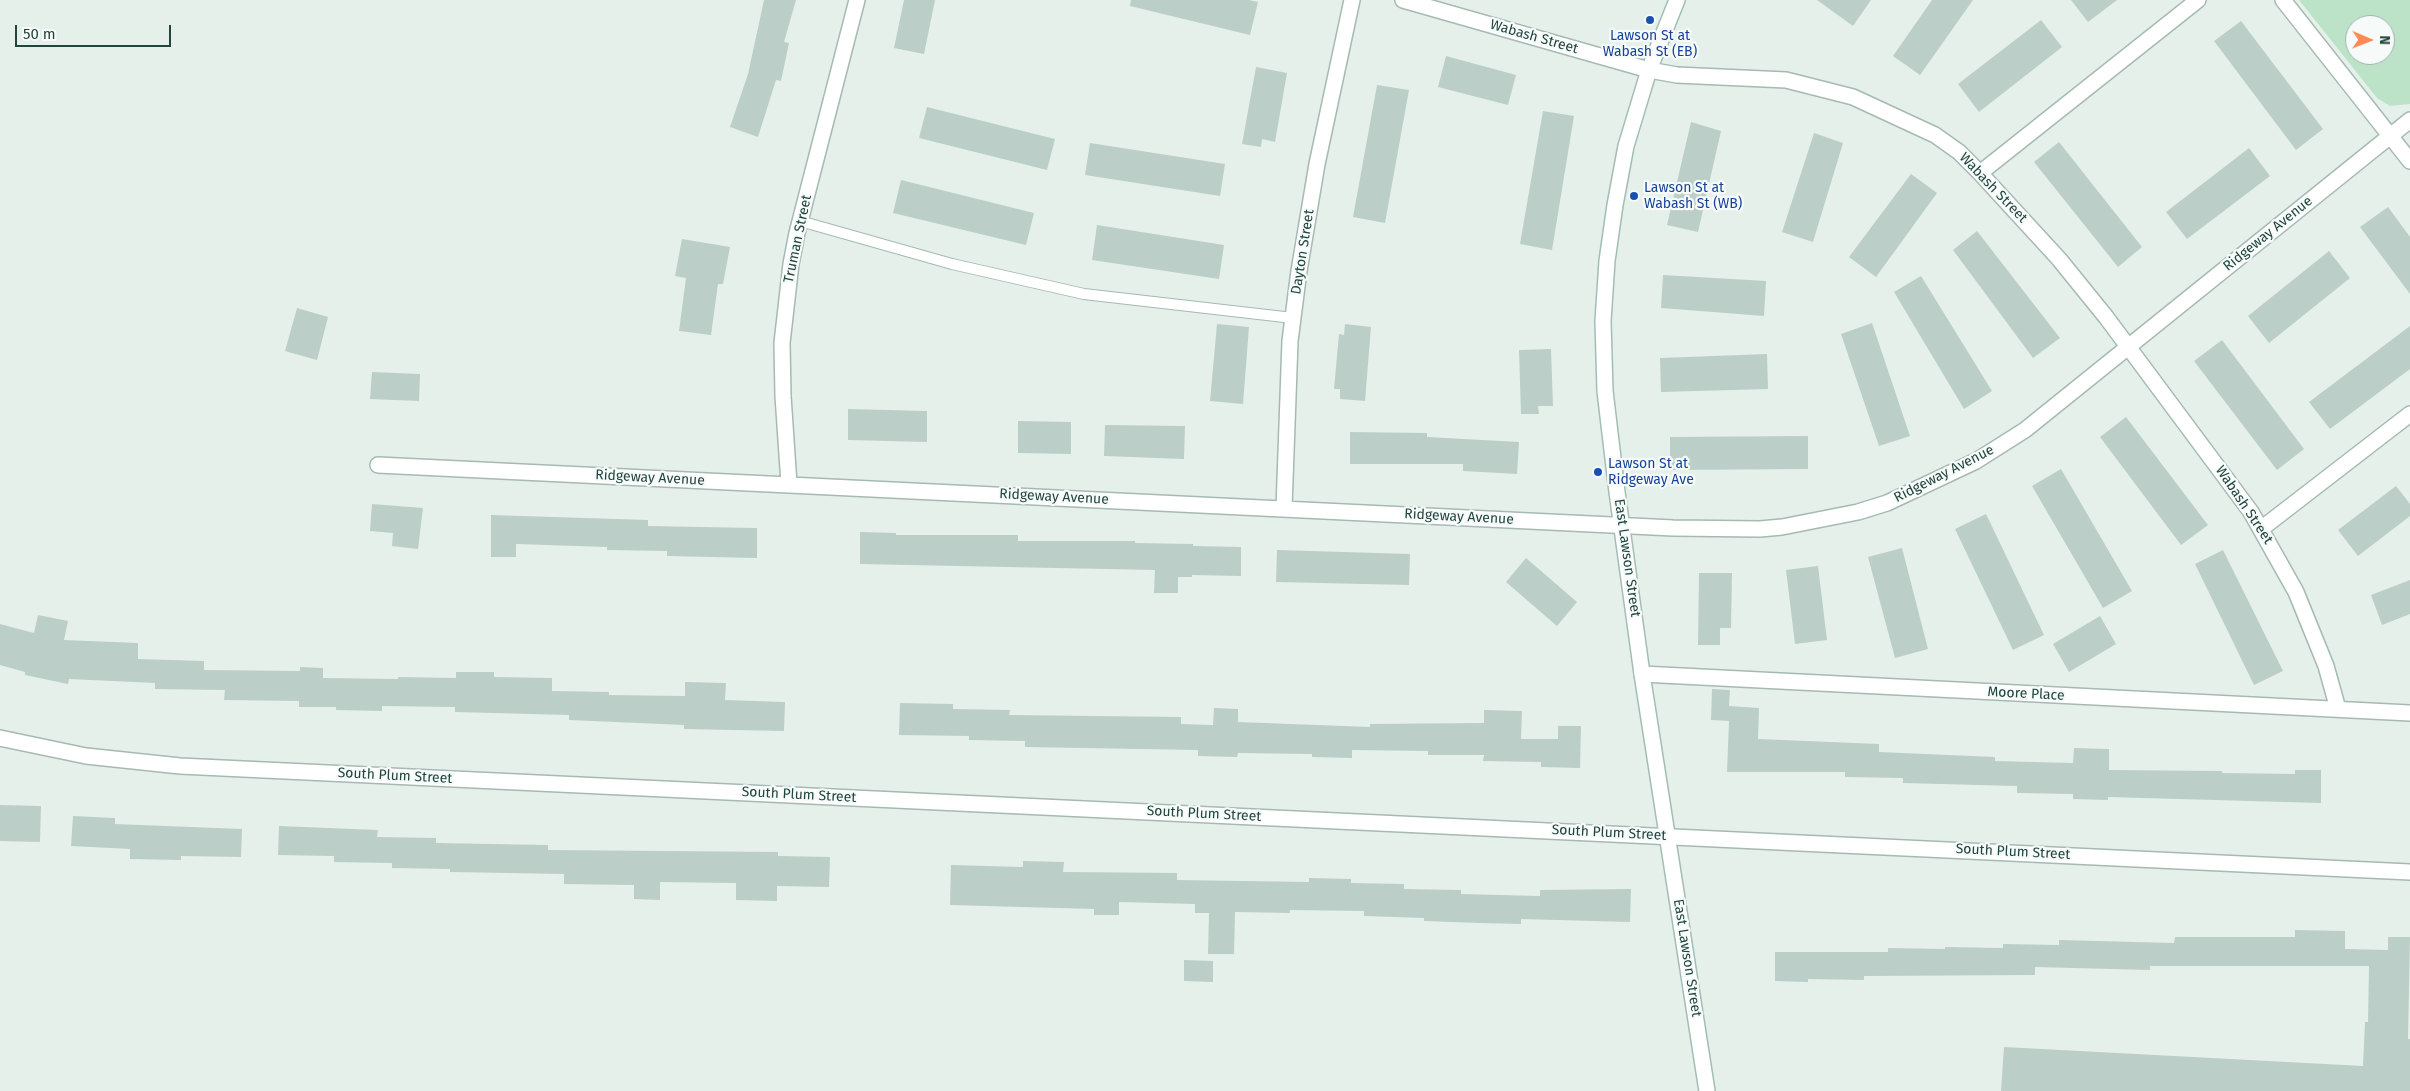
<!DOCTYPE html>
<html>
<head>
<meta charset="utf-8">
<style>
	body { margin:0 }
	#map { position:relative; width:2410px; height:1091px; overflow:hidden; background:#e5f0eb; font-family:"Fira Sans",sans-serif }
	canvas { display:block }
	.north { position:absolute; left:2345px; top:15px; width:50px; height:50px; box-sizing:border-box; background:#f6fbf9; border:1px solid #a1b2ae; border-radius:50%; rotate:91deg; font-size:14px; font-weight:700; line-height:20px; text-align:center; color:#21443d }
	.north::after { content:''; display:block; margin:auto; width:18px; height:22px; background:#ff8853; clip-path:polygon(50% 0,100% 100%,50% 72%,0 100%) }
	.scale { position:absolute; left:15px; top:25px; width:156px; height:22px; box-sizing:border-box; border:2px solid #21443d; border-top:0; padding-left:6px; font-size:15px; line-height:18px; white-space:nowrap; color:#21443d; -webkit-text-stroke:4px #f6fbf9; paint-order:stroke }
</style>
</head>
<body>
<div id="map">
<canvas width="2410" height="1091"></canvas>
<div class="north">N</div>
<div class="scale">50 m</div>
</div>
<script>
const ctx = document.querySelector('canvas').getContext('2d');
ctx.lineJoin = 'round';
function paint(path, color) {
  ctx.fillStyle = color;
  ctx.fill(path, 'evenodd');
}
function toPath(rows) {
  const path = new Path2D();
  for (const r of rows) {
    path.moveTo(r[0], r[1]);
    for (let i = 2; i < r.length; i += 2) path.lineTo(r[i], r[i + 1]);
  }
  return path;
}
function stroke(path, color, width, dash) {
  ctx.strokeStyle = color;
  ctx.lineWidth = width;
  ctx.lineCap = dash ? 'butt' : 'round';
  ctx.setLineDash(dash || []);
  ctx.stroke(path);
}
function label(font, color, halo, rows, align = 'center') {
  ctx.font = font + ' "Fira Sans",sans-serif';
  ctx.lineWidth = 4.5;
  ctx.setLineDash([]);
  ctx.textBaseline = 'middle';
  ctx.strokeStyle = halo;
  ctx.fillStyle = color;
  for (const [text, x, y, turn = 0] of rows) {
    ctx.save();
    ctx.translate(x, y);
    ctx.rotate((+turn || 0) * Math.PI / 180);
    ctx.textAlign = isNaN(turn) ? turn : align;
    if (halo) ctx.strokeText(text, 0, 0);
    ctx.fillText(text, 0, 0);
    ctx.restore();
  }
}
paint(toPath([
	[2299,0,2410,0,2410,104,2390,106,2377,98],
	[2355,25,2385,25,2385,55,2355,55]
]), '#bce3c8');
paint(toPath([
	[764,0,796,0,784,42,789,43,781,81,776,80,758,137,730,127,748,74],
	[904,0,935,0,924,54,894,48],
	[1131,0,1249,0,1258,2,1250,35,1130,6],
	[1817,0,1871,0,1853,26],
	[1932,0,1973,0,1920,75,1893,56],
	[2071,0,2117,0,2088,22],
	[2041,20,2062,47,1979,112,1958,84],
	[2241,21,2323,129,2296,150,2214,41],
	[1446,56,1516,75,1508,105,1438,87],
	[1256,67,1287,73,1275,142,1262,139,1261,147,1242,144],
	[1377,85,1409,90,1385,223,1353,217],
	[927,107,1055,139,1047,170,919,138],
	[1543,111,1574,116,1552,250,1520,244],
	[1691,122,1721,131,1698,232,1667,225],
	[1814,133,1843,143,1813,242,1782,232],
	[2059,142,2142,247,2118,267,2034,162],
	[1090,143,1225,164,1220,196,1085,175],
	[2249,148,2270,176,2187,239,2166,212],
	[1911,174,1937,193,1876,277,1849,257],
	[901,180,1034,213,1026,245,893,213],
	[2388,207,2410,237,2410,294,2360,227],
	[1097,225,1224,245,1219,279,1092,260],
	[1977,231,2060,338,2033,358,1953,250],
	[682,239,730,247,723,284,718,284,711,335,679,331,686,278,675,276],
	[2329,251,2350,278,2269,343,2248,316],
	[1663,275,1766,281,1764,316,1661,308],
	[1921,276,1992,391,1964,409,1894,292],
	[297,308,328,317,317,360,285,351],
	[1872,323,1910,436,1879,446,1841,334],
	[1217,324,1249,327,1243,404,1210,401],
	[1345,324,1371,327,1365,401,1340,399,1340,389,1334,389,1339,334,1344,335],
	[2410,326,2410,369,2330,429,2309,402],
	[2222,340,2304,449,2277,470,2194,361],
	[1551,349,1553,406,1538,406,1539,414,1521,414,1519,350],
	[1767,354,1768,389,1661,392,1660,358],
	[372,372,420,374,419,401,370,399],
	[848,409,927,411,927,442,848,440],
	[2126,417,2208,525,2181,545,2100,437],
	[1018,421,1071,422,1071,454,1018,453],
	[1105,425,1185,426,1184,459,1104,456],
	[1350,432,1427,433,1427,437,1519,442,1517,474,1463,471,1463,464,1350,464],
	[1808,436,1808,469,1670,470,1670,437],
	[2061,469,2132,591,2103,608,2032,486],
	[2396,486,2410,504,2410,516,2358,556,2338,530],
	[372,504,423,508,418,549,392,546,393,533,370,531],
	[1986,514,2044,635,2013,650,1955,529],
	[491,515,648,520,648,526,757,528,757,558,667,556,667,551,607,550,607,547,516,544,516,557,491,557],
	[860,532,896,533,896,535,1018,535,1018,541,1135,541,1135,543,1193,544,1193,546,1241,547,1241,576,1192,575,1192,577,1178,577,1178,593,1154,593,1155,570,860,564],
	[1902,548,1928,649,1895,658,1868,557],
	[1277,550,1410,554,1409,585,1276,582],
	[2223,550,2283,671,2254,685,2195,564],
	[1526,558,1577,602,1557,626,1506,582],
	[1818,566,1827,640,1795,644,1786,570],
	[1699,573,1732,573,1731,628,1720,628,1720,645,1698,645],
	[2410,580,2410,614,2382,625,2371,595],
	[38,615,68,621,64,640,138,643,138,659,204,661,204,670,300,671,300,667,323,668,323,678,398,679,398,677,456,678,456,672,494,672,494,677,552,678,552,691,609,692,609,695,685,696,685,682,726,683,725,700,785,702,784,731,684,729,684,725,569,720,569,715,455,712,455,707,382,706,382,711,336,710,336,707,299,707,299,701,224,700,225,690,155,689,155,683,69,679,68,684,25,675,25,672,0,665,0,624,34,633],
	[2100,616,2116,644,2069,672,2053,644],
	[1712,689,1730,690,1729,706,1759,708,1758,739,1879,744,1879,752,1995,757,1995,761,2073,763,2074,748,2109,749,2109,770,2222,771,2222,773,2295,774,2295,770,2321,770,2321,803,2108,797,2108,800,2073,799,2073,794,2017,793,2017,786,1903,783,1903,778,1845,777,1845,772,1727,772,1729,721,1711,720],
	[900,703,953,704,953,709,1010,710,1009,715,1181,717,1181,724,1213,725,1214,708,1238,709,1238,722,1370,727,1370,724,1484,723,1484,710,1522,711,1521,739,1558,739,1558,726,1581,726,1580,768,1541,767,1541,762,1483,761,1484,755,1428,755,1428,751,1352,750,1352,758,1312,757,1312,754,1238,753,1237,757,1198,756,1198,750,1025,747,1025,741,969,740,969,736,899,735],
	[0,805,41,806,40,842,0,841],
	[73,816,115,818,115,824,242,829,241,857,181,856,181,860,130,859,130,849,71,846],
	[279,826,378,830,377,837,436,838,436,843,548,845,548,850,778,852,778,856,830,857,829,887,777,886,777,901,736,900,736,883,660,882,660,900,634,899,634,885,564,884,564,874,450,872,450,869,392,868,392,863,334,862,334,856,278,855],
	[1023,861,1064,862,1063,872,1177,873,1177,880,1309,882,1309,878,1351,879,1351,883,1404,884,1404,889,1461,890,1461,894,1540,896,1540,890,1631,889,1630,922,1521,919,1521,924,1480,923,1424,921,1424,918,1364,916,1364,911,1290,910,1290,913,1235,912,1234,954,1208,954,1209,913,1195,913,1195,904,1119,902,1119,915,1094,915,1094,909,950,905,951,865,1023,867],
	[2295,930,2345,931,2345,949,2388,950,2388,937,2410,937,2408,1039,2410,1039,2410,1091,2001,1091,2004,1047,2363,1066,2365,1022,2368,1022,2369,966,2150,966,2150,970,2035,967,2035,975,1864,976,1864,980,1808,979,1808,982,1775,981,1775,952,1888,952,1888,948,1945,949,1945,947,2003,948,2003,944,2059,945,2059,940,2174,943,2175,937,2295,937],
	[1184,960,1213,961,1213,982,1184,981]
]), '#bccec8');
const lane = toPath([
	[800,221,952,264,1084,294,1293,318]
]);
const street = toPath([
	[1403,0,1649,70,1677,75,1786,80,1853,97,1935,135,1959,152,1980,173,2059,259,2106,317,2251,512,2296,592,2326,666,2338,709],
	[2283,0,2410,161],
	[1980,173,2198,0],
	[378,465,1673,528,1760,529,1782,527,1858,512,1887,503,1976,461,2025,430,2410,120],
	[789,484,783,396,782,343,791,264,797,233,857,0],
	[1284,508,1290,341,1299,271,1317,164,1352,0],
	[2261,529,2410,414],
	[1642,674,2410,713],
	[0,738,86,756,180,766,2410,872]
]);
const secondary = toPath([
	[1677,0,1649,70,1626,146,1615,205,1607,261,1603,321,1605,391,1617,492,1642,674,1707,1091]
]);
stroke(lane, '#a6b9b3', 12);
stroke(street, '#a6b9b3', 18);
stroke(secondary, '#a2bdb5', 18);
stroke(lane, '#fff', 10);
stroke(street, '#fff', 15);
stroke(secondary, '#fff', 15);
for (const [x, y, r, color] of [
	[1650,20,5,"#1a4fb4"],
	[1634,196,5,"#1a4fb4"],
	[1598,472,5,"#1a4fb4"]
]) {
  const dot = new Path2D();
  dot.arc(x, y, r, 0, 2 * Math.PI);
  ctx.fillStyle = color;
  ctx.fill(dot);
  stroke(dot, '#f6fbf9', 2);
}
label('14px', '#164399', '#f6fbf9', [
	["Lawson St at",1650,36,"center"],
	["Wabash St (EB)",1650,52,"center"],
	["Lawson St at",1644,188],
	["Wabash St (WB)",1644,204],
	["Lawson St at",1608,464],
	["Ridgeway Ave",1608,480]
], 'left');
label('14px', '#21443d', '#f6fbf9', [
	["Wabash Street",1534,37,16],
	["Wabash Street",1993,188,46],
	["Ridgeway Avenue",2268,234,-39],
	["Truman Street",798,239,-78],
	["Dayton Street",1303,252,-81],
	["Ridgeway Avenue",1944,474,-27],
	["Ridgeway Avenue",650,478,3],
	["Ridgeway Avenue",1054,497,3],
	["Wabash Street",2244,505,56],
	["Ridgeway Avenue",1459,517,3],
	["East Lawson Street",1627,558,82],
	["Moore Place",2026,694,3],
	["South Plum Street",395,776,3],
	["South Plum Street",799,795,3],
	["South Plum Street",1204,814,3],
	["South Plum Street",1609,833,3],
	["South Plum Street",2013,852,3],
	["East Lawson Street",1687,958,81]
]);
</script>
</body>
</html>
